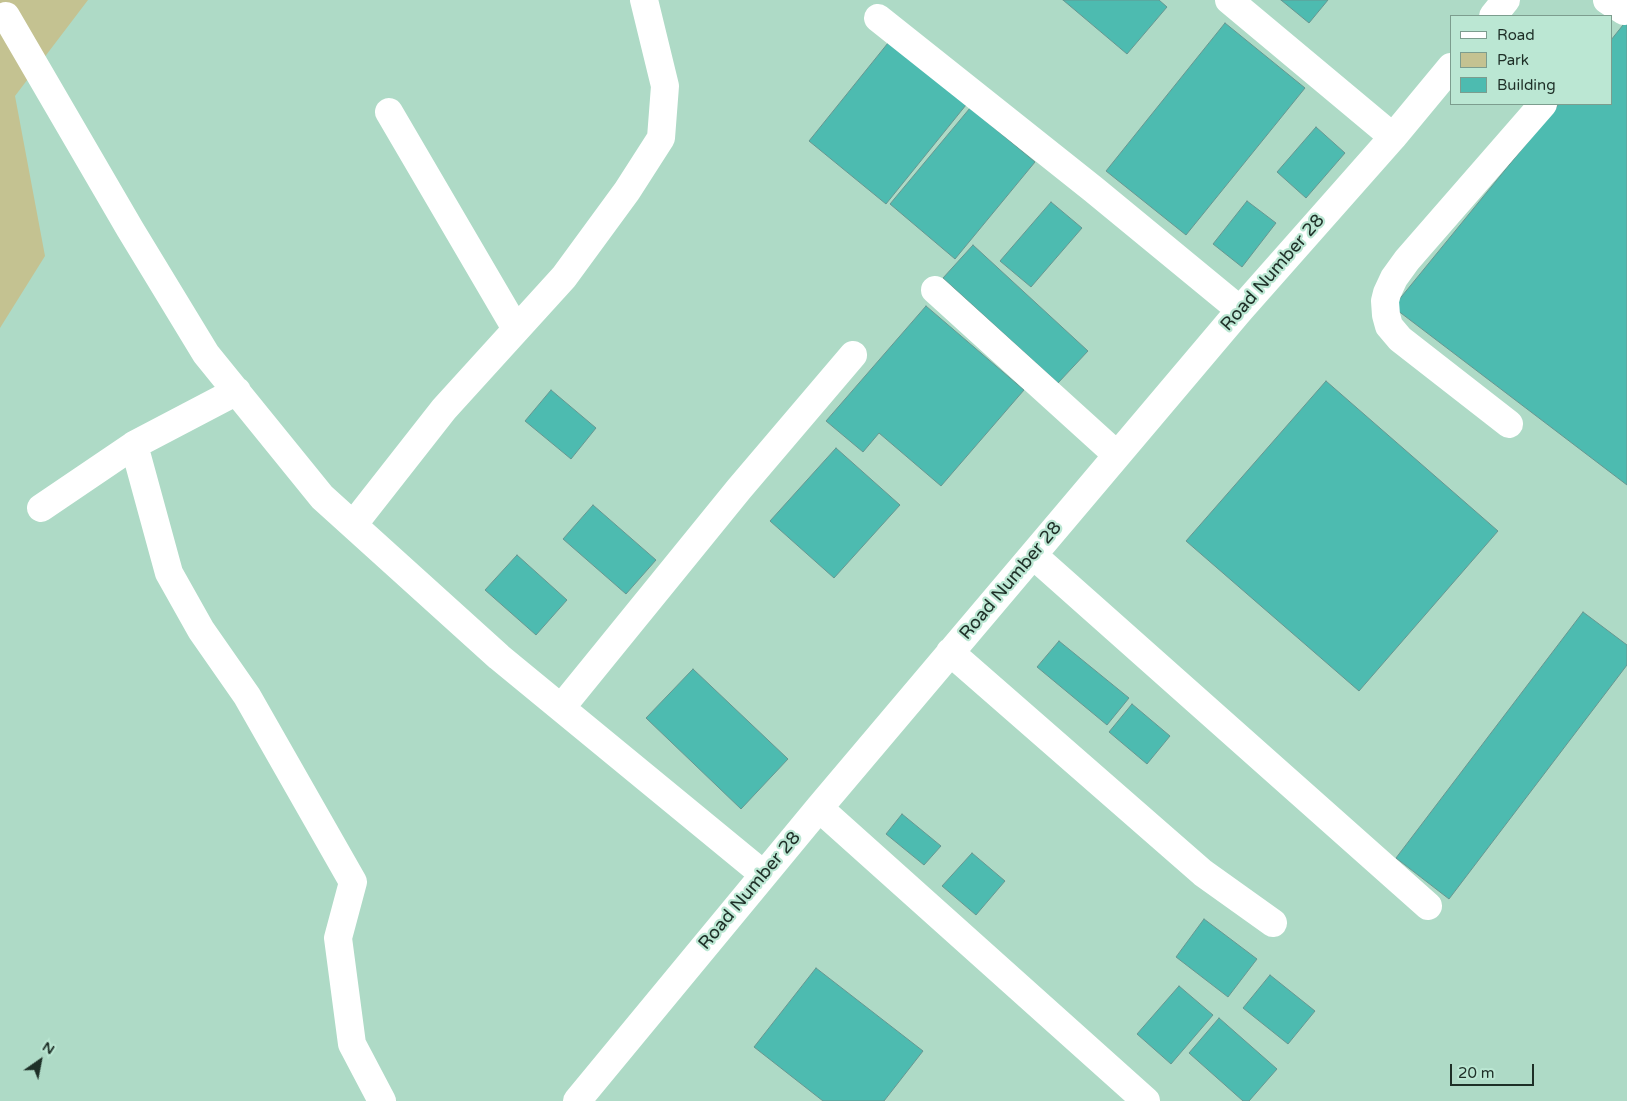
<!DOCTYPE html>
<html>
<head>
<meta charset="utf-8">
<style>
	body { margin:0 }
	#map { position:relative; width:1627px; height:1101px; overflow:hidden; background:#aedac6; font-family:"Varela Round",sans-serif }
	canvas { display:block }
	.legend { position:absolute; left:1450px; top:15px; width:162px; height:90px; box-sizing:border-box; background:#bbe7d3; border:1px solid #7c9d8e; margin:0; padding:6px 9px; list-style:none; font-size:15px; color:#1e2f27 }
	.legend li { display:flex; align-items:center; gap:10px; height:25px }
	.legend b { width:25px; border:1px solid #7c9d8e }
	.north { position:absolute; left:15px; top:1036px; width:50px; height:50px; -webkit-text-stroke:4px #bbe7d3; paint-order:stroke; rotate:33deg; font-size:14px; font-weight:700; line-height:20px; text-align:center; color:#1e2f27 }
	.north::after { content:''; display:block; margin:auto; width:18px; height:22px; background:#1e2f27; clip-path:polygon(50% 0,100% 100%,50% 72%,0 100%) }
	.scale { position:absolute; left:1450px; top:1064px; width:84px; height:22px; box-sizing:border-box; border:2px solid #1e2f27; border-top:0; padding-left:6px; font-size:15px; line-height:18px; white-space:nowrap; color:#1e2f27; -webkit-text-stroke:4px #bbe7d3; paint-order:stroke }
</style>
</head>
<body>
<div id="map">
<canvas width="1627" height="1101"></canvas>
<ul class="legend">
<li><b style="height:6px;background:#fff"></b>Road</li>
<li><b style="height:14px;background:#c4c291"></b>Park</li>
<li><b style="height:14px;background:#4dbbb0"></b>Building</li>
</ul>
<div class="north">N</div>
<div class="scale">20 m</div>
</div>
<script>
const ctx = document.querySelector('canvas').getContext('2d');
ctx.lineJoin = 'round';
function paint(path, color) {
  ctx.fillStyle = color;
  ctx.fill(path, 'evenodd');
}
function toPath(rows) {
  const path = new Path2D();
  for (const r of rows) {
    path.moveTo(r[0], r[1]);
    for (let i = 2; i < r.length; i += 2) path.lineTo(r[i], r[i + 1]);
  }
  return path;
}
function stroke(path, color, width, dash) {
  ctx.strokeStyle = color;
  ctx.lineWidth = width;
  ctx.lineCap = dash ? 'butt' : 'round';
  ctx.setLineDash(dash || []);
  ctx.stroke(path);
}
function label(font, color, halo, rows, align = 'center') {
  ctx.font = font + ' "Varela Round",sans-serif';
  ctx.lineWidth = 4.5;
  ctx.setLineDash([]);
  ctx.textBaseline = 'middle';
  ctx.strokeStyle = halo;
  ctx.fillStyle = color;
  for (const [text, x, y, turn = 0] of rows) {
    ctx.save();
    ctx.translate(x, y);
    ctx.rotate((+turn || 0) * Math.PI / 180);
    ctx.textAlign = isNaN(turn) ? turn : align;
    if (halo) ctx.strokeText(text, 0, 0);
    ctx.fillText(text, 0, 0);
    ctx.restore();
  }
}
paint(toPath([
	[0,0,88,0,15,96,45,256,0,328]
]), '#c4c291');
const building = toPath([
	[1063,0,1159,0,1167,7,1127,54,1063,0],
	[1281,0,1328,0,1309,23,1281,0],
	[1627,20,1627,485,1393,307,1559,104,1611,104,1611,40,1627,20],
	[1225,23,1305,88,1186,235,1106,171,1225,23],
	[888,43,966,105,886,204,809,141,888,43],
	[970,108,1035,162,955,259,890,204,970,108],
	[1316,127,1345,153,1306,198,1277,172,1316,127],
	[1247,201,1276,223,1242,267,1213,244,1247,201],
	[1051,202,1082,228,1031,287,1000,261,1051,202],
	[973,245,1088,351,1058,383,943,278,973,245],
	[926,306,1024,390,941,486,879,433,863,452,826,421,926,306],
	[1326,381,1498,531,1359,691,1186,541,1326,381],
	[551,390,596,428,571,459,525,421,551,390],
	[836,448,900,505,834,578,770,521,836,448],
	[593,505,656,560,626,594,563,539,593,505],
	[517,555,567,600,536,635,485,590,517,555],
	[1583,612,1627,645,1627,665,1449,899,1396,858,1583,612],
	[1059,641,1129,698,1107,725,1037,667,1059,641],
	[693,669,788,759,741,809,646,718,693,669],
	[1132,704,1170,736,1147,764,1109,732,1132,704],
	[902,814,941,846,924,865,886,834,902,814],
	[972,853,1005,881,976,915,942,886,972,853],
	[1204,919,1257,959,1228,997,1176,957,1204,919],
	[816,968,923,1051,884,1101,823,1101,754,1047,816,968],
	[1270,975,1315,1011,1288,1044,1243,1008,1270,975],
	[1179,986,1213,1015,1171,1064,1137,1034,1179,986],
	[1219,1018,1277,1069,1249,1101,1243,1101,1189,1053,1219,1018]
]);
paint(building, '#4dbbb0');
stroke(building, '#679791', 1);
stroke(toPath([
	[1229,0,1393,137],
	[1607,0,1624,11,1627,7],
	[6,16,130,229,206,354,322,497,499,657,763,874],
	[1493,16,1506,0],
	[878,18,1093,189,1240,310],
	[389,112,516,329],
	[935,290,1117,455],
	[1509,424,1400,339,1389,326,1386,315,1385,301,1387,293,1394,278,1407,260,1543,104],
	[134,445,237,391],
	[41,508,134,445,169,573,201,630,247,696,353,882,338,938,352,1044,382,1101],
	[353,525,444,409,564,277,627,191,661,138,665,86,644,0],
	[1033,555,1428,906],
	[950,652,1203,873,1273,923],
	[561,708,739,489,853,355],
	[819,808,1146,1101],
	[577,1101,819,808,1240,310,1393,137,1451,67]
]), '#fff', 28);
label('18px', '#1e2f27', '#bbe7d3', [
	["Road Number 28",1273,273,-49],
	["Road Number 28",1011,581,-50],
	["Road Number 28",750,891,-50]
]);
</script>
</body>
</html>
